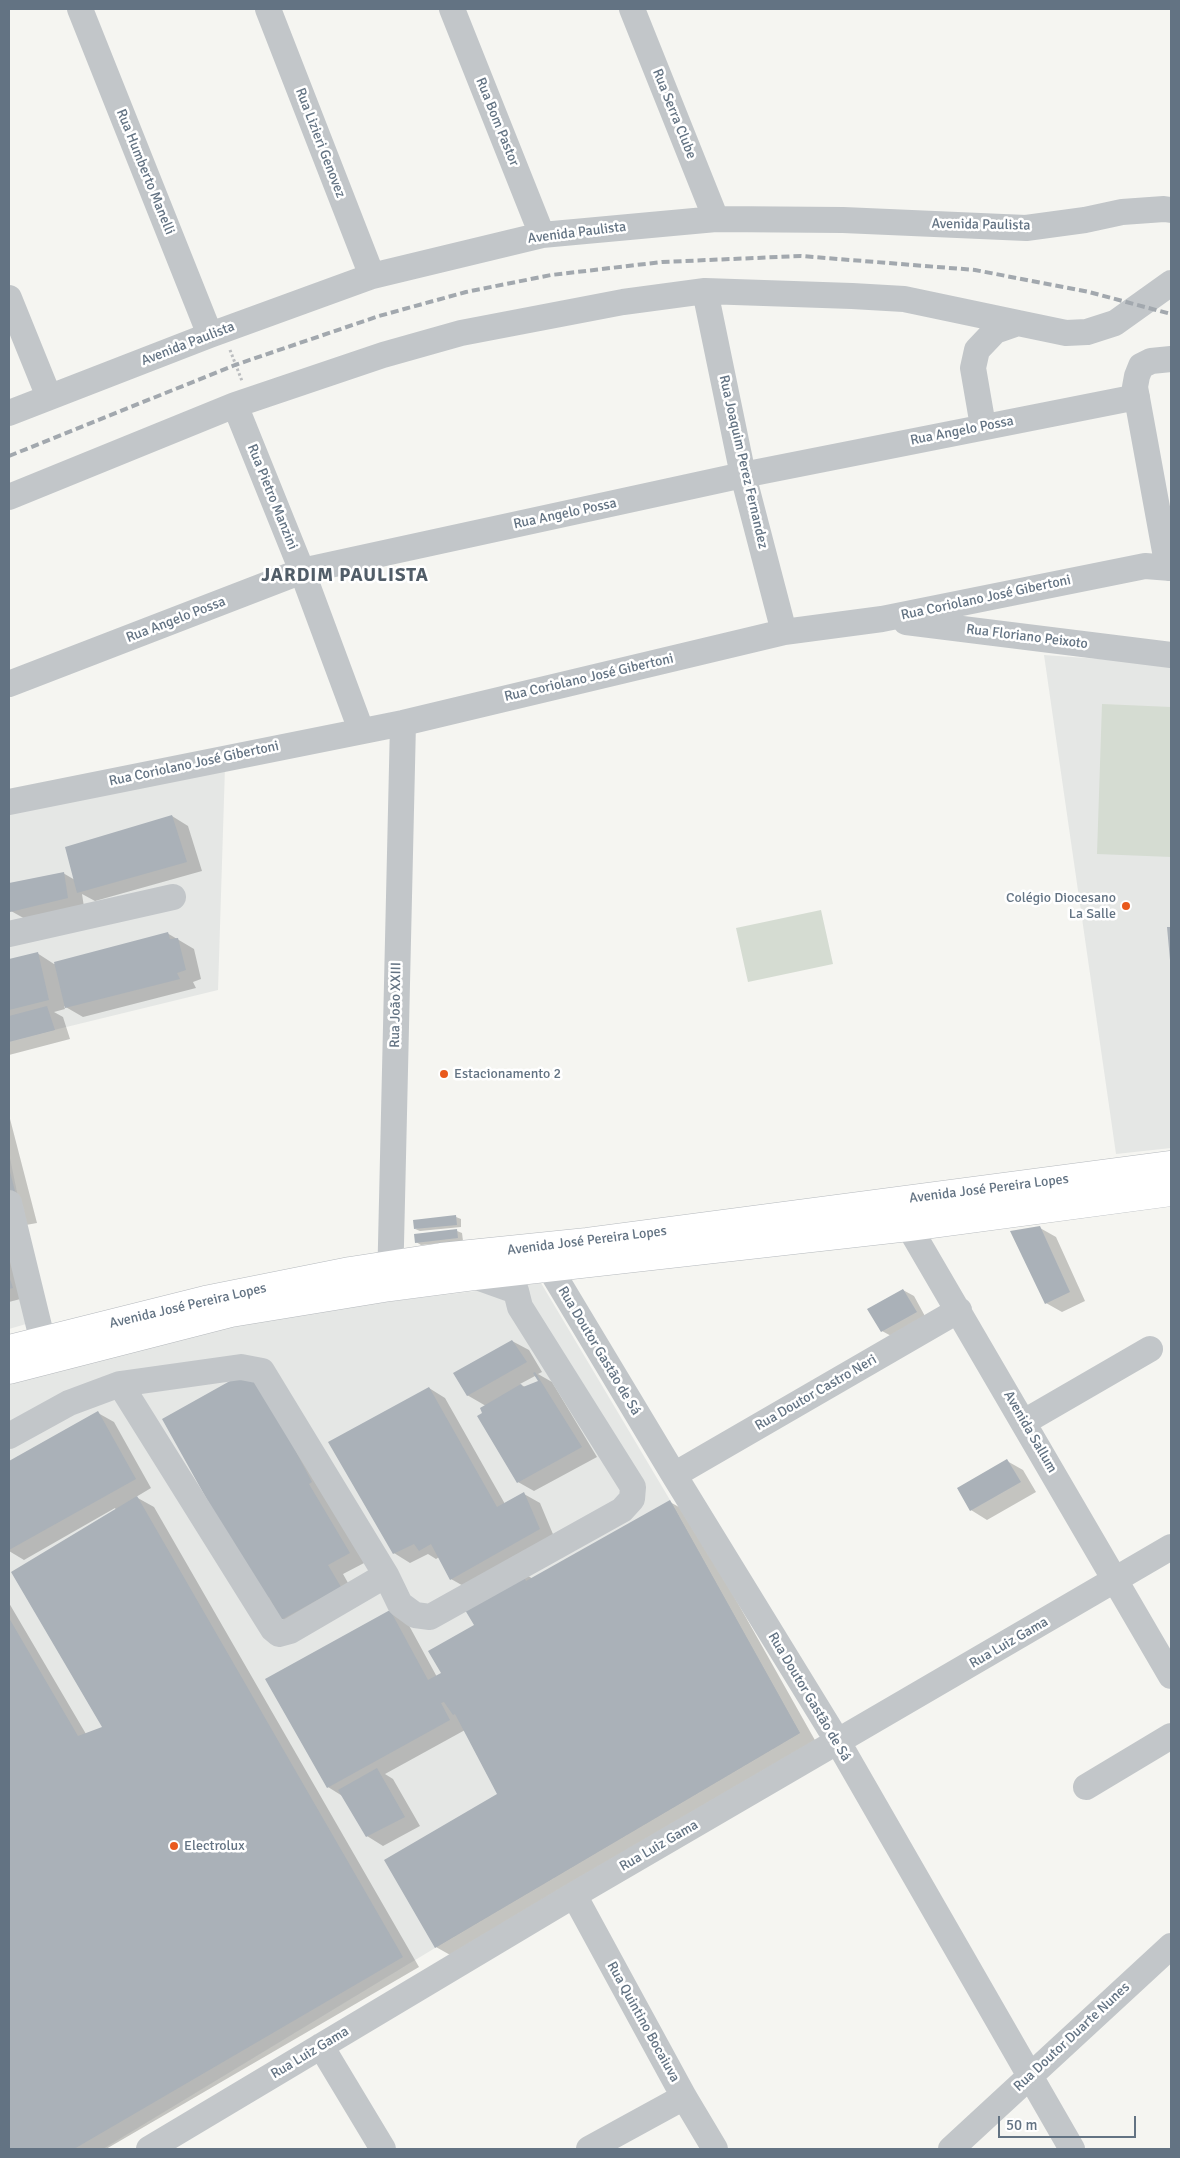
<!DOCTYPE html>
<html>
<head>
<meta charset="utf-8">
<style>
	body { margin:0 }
	#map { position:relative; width:1180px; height:2158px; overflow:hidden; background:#f5f5f1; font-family:Signika,sans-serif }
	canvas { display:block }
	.frame { position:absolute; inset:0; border:10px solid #637383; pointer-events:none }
	.scale { position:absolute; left:998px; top:2116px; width:138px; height:22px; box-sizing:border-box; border:2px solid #637383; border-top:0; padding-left:6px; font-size:15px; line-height:18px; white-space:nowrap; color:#637383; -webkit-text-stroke:4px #fff; paint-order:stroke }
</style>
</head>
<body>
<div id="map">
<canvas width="1180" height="2158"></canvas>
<div class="frame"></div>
<div class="scale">50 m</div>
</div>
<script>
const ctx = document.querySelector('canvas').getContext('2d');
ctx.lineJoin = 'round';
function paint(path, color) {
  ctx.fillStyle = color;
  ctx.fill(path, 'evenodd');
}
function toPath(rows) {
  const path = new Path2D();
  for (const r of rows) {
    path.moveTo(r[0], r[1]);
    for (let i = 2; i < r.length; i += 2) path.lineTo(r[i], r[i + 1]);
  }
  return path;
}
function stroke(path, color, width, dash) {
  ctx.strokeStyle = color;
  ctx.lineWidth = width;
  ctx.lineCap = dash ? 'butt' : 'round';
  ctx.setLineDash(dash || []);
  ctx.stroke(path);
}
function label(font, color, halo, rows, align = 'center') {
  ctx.font = font + ' Signika,sans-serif';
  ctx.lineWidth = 5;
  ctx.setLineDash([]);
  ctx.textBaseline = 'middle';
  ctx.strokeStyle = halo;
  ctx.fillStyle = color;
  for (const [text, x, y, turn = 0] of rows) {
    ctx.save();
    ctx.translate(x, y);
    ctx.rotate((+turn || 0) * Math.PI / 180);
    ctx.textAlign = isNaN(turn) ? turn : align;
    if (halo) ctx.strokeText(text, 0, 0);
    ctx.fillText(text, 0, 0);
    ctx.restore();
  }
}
paint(toPath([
	[1044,655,1171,664,1171,1148,1116,1154],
	[225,767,218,990,9,1041,9,813],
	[9,1153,43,1319,9,1329],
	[541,1283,670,1500,800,1733,435,1948,103,2149,9,2149,9,1381,279,1315]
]), '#e5e7e5');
paint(toPath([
	[1102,704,1171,707,1171,857,1097,854],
	[821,910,833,964,748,982,736,928]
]), '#d5dcd2');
paint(toPath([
	[172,816,188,826,202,871,95,901,82,894,84,907,27,920,11,911,9,885,63,873,75,880],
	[167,933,194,949,201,979,193,982,196,988,83,1017,64,1006,65,1009,54,1012,63,1017,70,1039,9,1055,9,960,37,953,54,964],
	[9,1115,37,1223,9,1228],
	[456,1217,461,1219,461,1227,420,1231,415,1229],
	[1040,1228,1056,1237,1085,1301,1062,1312,1046,1303],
	[457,1231,462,1233,463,1241,421,1245,416,1242],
	[9,1233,28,1297,9,1302],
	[903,1290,914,1296,926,1318,893,1337,882,1331],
	[512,1341,529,1350,542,1372,538,1374,552,1382,597,1457,534,1491,518,1482,484,1413,486,1406,467,1395],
	[535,1376,540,1382,525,1387,520,1384],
	[263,1383,366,1562,343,1574,356,1597,298,1628,282,1619,264,1599],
	[429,1388,445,1398,505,1504,524,1494,540,1503,555,1539,467,1588,451,1579,439,1557,436,1559,428,1554,410,1563,394,1553],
	[98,1413,114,1422,151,1488,136,1497,154,1507,419,1967,106,2149,9,2149,9,1603,86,1734,104,1728,116,1510,115,1508,24,1560,9,1551,9,1463],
	[1007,1461,1023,1470,1036,1492,987,1520,971,1510],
	[670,1502,686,1511,816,1742,452,1956,436,1947,499,1795,465,1730,385,1774,393,1779,420,1826,383,1846,367,1836,344,1797,328,1787,390,1611,406,1620,437,1677,443,1674,476,1625,520,1571,533,1579]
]), '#0003');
paint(toPath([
	[172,815,187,862,77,893,65,847],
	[64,872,68,898,10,912,9,883],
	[1167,927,1171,927,1171,960,1170,960],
	[168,932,170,939,178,938,186,970,177,973,180,979,65,1008,54,962],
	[38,952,49,1000,9,1010,9,959],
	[47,1006,55,1030,9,1042,9,1016],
	[9,1168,21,1214,9,1216],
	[456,1215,457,1225,414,1229,413,1220],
	[1040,1226,1070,1292,1045,1304,1010,1231],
	[457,1229,458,1238,415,1243,414,1234],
	[9,1276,13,1288,9,1289],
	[903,1289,917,1312,881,1332,867,1309],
	[512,1340,527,1362,467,1396,453,1373],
	[246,1372,258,1380,312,1482,309,1484,350,1553,328,1565,341,1587,281,1620,269,1597,263,1600,162,1419],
	[535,1372,582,1447,517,1483,477,1416,482,1413,480,1408,521,1384,523,1387,538,1381,533,1373],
	[429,1387,497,1507,524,1492,540,1529,450,1580,431,1544,419,1551,414,1544,393,1554,328,1442],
	[98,1411,136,1479,9,1550,9,1461],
	[1007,1459,1021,1482,970,1511,957,1488],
	[137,1496,403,1957,74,2149,9,2149,9,1618,78,1736,102,1727,11,1572],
	[670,1500,800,1733,435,1948,384,1860,497,1794,455,1714,453,1715,444,1702,441,1703,450,1720,327,1788,265,1679,390,1610,428,1680,441,1673,428,1651,474,1625,462,1605,520,1569,526,1581],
	[377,1768,405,1817,366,1837,338,1790]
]), '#aab1b8');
const major = toPath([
	[9,1349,205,1300,350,1271,441,1257,587,1242,1171,1165],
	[9,1370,231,1313,390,1287,474,1276,909,1227,1171,1192]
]);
stroke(major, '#b5b9bd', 29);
stroke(toPath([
	[230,350,242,381]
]), '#bcbec0', 3, [2.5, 2.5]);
stroke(toPath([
	[80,9,210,335],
	[268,9,372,276],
	[452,9,542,235],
	[632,9,716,219],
	[705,291,743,475,784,632],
	[9,298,49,397],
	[235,405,302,571,361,730],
	[9,413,210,335,372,276,542,235,716,219,843,220,1026,228,1085,220,1122,212,1164,209,1171,210],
	[983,426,973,368,977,350,995,331,1018,323,1066,333,1087,332,1115,323,1171,283],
	[9,497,235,405,383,355,461,333,623,302,705,291,852,296,904,299,1018,323],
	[1168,568,1135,387,1137,376,1141,366,1151,361,1171,359],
	[906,622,1171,655],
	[9,684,302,571,743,475,1137,397],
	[9,802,403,723,784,632,882,619,1145,566,1171,568],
	[9,934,173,897],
	[9,1203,47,1359],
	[891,1215,909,1227,1171,1676],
	[549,1246,549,1267,674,1475,838,1742,1072,2149],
	[390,1287,403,723],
	[120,1384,273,1629,279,1634,290,1631,386,1575],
	[1024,1422,1150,1349],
	[9,1436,69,1403,120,1384,241,1367,262,1371,386,1575,400,1604,415,1615,430,1617,622,1510,632,1499,633,1487,520,1307,516,1291,474,1276,474,1273],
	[674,1475,959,1310],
	[1086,1787,1171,1736],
	[574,1895,684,2097,715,2149],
	[321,2046,383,2149],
	[149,2149,574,1895,1171,1547],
	[589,2149,684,2097],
	[951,2149,1171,1946]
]), '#c2c6c9', 26);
stroke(major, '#fff', 28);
stroke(toPath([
	[9,456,235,365,379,316,466,292,551,275,662,262,801,256,975,270,1089,292,1171,314]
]), '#a2a8ae', 4, [8, 4]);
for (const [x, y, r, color] of [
	[1126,906,5,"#e9591d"],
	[444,1074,5,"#e9591d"],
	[174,1846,5,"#e9591d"]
]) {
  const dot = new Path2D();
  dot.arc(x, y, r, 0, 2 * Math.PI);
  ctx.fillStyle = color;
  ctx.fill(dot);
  stroke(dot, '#fff', 2);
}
label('14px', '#637383', '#fff', [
	["Rua Serra Clube",674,114,68],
	["Rua Bom Pastor",497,122,68],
	["Rua Lizieri Genovez",320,143,69],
	["Rua Humberto Manelli",145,172,68],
	["Avenida Paulista",981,225,1],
	["Avenida Paulista",577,233,-7],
	["Avenida Paulista",188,344,-21],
	["Rua Angelo Possa",962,431,-11],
	["Rua Joaquim Perez Fernandez",743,462,77],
	["Rua Pietro Manzini",272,497,68],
	["Rua Angelo Possa",565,514,-12],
	["Rua Coriolano José Gibertoni",986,598,-12],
	["Rua Angelo Possa",176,620,-21],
	["Rua Floriano Peixoto",1027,637,7],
	["Rua Coriolano José Gibertoni",589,678,-13],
	["Rua Coriolano José Gibertoni",194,764,-12],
	["Rua João XXIII",396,1005,-89],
	["Avenida José Pereira Lopes",989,1189,-7],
	["Avenida José Pereira Lopes",587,1241,-7],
	["Avenida José Pereira Lopes",188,1306,-13],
	["Rua Doutor Gastão de Sá",599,1351,59],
	["Rua Doutor Castro Neri",816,1393,-30],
	["Avenida Sallum",1030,1432,60],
	["Rua Luiz Gama",1009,1643,-30],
	["Rua Doutor Gastão de Sá",809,1697,59],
	["Rua Luiz Gama",659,1846,-30],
	["Rua Quintino Bocaiuva",643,2022,61],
	["Rua Doutor Duarte Nunes",1072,2037,-43],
	["Rua Luiz Gama",310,2053,-31]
]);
label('14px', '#637383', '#fff', [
	["Colégio Diocesano",1116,898,"right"],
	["La Salle",1116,914,"right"],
	["Estacionamento 2",454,1074],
	["Electrolux",184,1846]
], 'left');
ctx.letterSpacing = '1px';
label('bold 19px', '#515d68', '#fff', [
	["JARDIM PAULISTA",345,576]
]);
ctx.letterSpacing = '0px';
</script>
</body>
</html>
